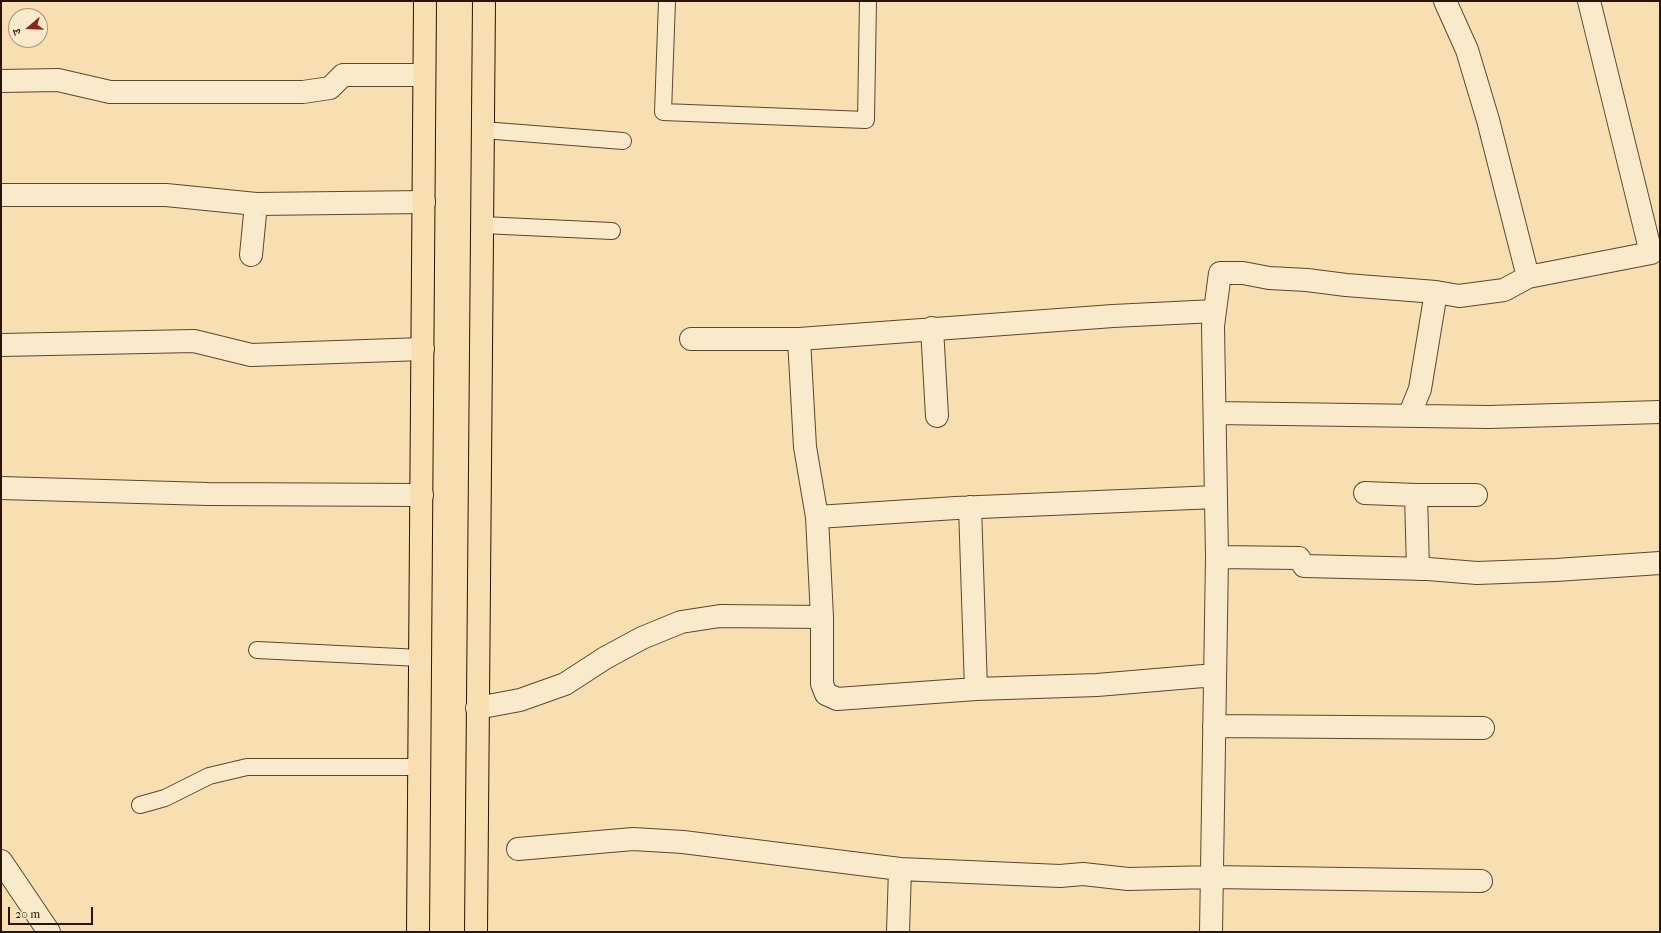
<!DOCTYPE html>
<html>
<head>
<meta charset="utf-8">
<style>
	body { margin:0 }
	#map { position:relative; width:1661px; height:933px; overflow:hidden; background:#f8dfb1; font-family:"IM FELL French Canon","Noto Serif Devanagari",serif }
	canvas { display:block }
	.frame { position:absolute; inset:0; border:2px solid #271401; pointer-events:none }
	.north { position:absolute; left:8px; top:8px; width:40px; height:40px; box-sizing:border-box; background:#faeacc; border:1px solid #a6947b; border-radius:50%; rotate:251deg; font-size:11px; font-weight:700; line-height:16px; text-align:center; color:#271401 }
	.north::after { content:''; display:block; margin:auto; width:14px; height:18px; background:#8f2418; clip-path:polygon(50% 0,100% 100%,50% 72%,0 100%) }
	.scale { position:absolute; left:8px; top:907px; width:85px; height:18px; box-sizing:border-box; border:2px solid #271401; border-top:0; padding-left:5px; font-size:12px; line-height:14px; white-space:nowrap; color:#271401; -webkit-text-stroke:3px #faeacc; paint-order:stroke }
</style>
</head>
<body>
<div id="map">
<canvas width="1661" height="933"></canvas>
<div class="frame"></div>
<div class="north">उ</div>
<div class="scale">20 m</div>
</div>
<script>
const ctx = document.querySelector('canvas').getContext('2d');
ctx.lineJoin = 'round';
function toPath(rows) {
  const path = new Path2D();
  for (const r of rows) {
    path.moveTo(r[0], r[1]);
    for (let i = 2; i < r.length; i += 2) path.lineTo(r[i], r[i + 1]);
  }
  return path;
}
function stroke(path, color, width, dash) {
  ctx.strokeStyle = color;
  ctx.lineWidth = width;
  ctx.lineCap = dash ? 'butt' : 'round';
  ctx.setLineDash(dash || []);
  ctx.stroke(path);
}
const service = toPath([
	[667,1,663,112,866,120,868,1],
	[483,130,623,141],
	[482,225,612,231],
	[257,650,420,658],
	[140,805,165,798,209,776,247,767,419,767]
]);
const minor = toPath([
	[1445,1,1467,50,1488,120,1528,277,1651,253,1589,1],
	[1,81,58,80,110,92,303,92,330,88,343,75,424,75],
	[1,195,166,195,256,204],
	[251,255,256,204,424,202],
	[932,328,937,416],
	[691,339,799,339,1113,316,1215,311],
	[799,339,805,447,817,517,956,508,1216,497],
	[1,345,194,341,251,355,423,349],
	[1215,413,1489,417,1660,412],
	[1409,416,1420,389,1436,292],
	[1,488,208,494,422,495],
	[1365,493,1416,495],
	[817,517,822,617,822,684,826,694,837,699,976,689,970,507],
	[1217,557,1299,558,1304,566,1428,569,1477,573,1556,570,1660,563],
	[1418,569,1416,495,1476,495],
	[976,689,1097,685,1215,675],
	[477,708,520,700,565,684,605,658,642,638,681,622,720,616,822,617],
	[1214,726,1483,728],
	[518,849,633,839,683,842,900,869],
	[1,861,49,932],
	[898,932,900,869,1060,876,1083,874,1128,879,1212,877,1481,881],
	[1211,932,1217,557,1213,326,1220,273,1243,273,1269,278,1307,280,1346,285,1436,292,1459,296,1504,290,1528,277]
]);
const primary = toPath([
	[418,932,425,1],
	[476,932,484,1]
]);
stroke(service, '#5b472d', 18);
stroke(minor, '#5b472d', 24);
stroke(primary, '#271401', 24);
stroke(service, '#faeacc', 16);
stroke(minor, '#faeacc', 22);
stroke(primary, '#f8dfb1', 22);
</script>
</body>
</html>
